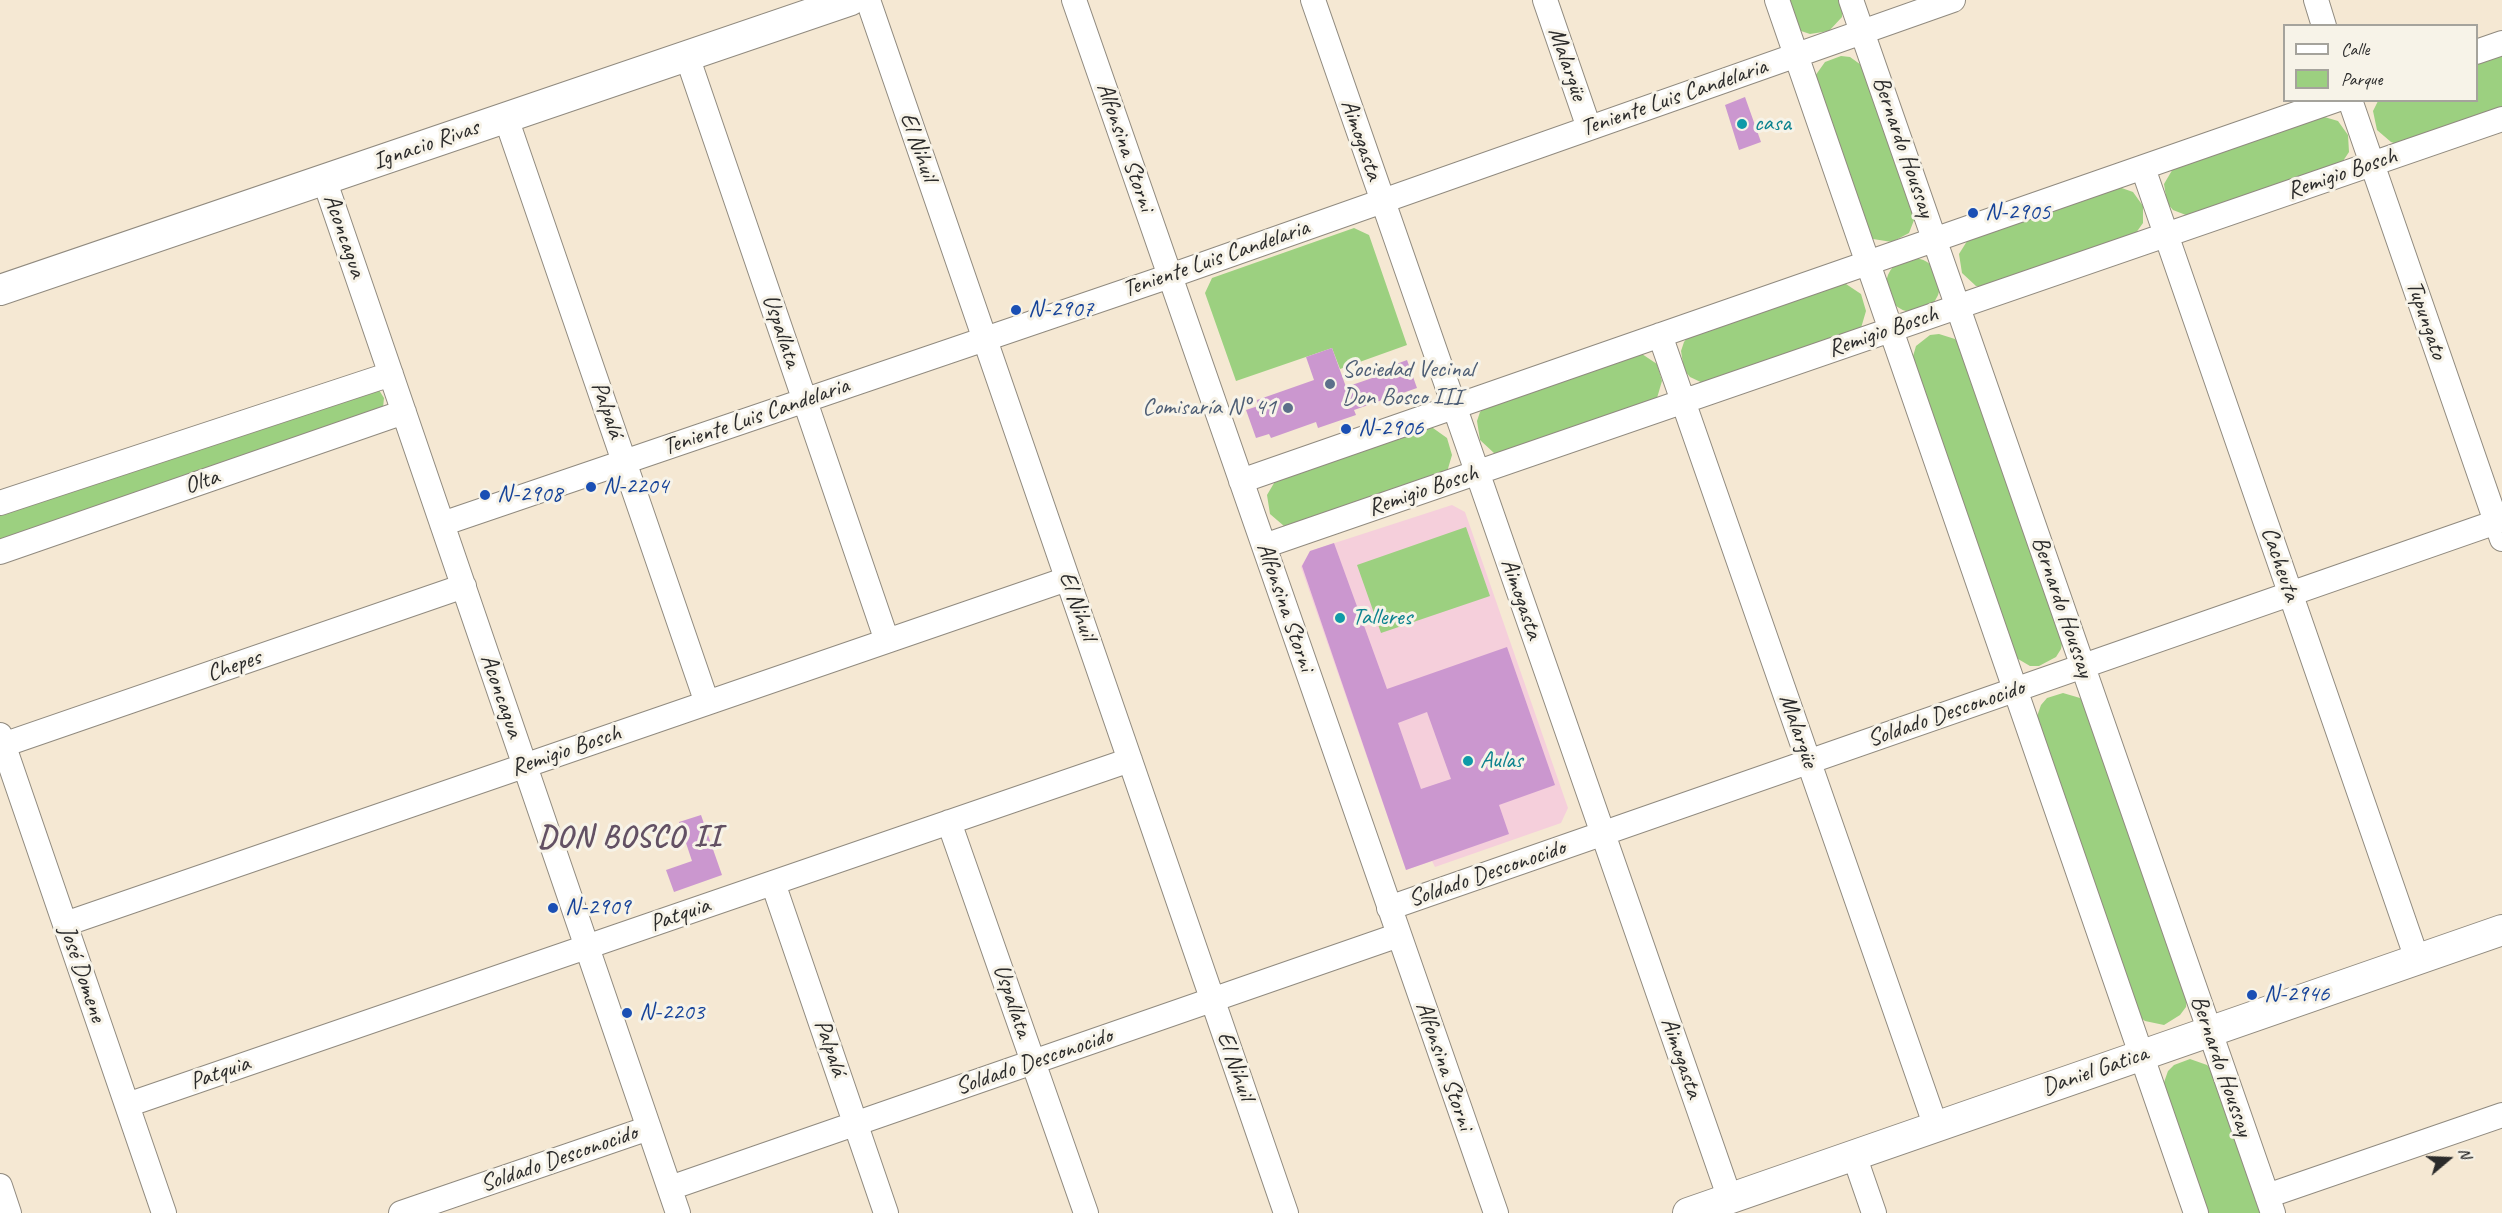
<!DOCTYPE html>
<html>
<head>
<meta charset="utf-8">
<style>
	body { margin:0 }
	#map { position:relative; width:2502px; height:1213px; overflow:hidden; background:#f5e8d3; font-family:Caveat,sans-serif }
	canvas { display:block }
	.legend { position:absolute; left:2283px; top:24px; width:195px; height:78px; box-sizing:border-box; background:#f7f3e8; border:2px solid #a5a39c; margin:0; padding:8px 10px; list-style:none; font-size:18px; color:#2b2b2b }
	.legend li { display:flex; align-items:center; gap:12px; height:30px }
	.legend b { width:30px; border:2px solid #a5a39c }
	.north { position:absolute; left:2418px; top:1129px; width:60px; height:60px; -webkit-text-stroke:4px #f7f3e8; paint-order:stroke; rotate:71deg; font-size:16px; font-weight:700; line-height:24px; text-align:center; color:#2b2b2b }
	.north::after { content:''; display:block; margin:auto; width:21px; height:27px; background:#2b2b2b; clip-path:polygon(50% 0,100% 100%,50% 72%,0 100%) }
</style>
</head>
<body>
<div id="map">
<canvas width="2502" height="1213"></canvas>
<ul class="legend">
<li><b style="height:8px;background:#fff"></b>Calle</li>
<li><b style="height:16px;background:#9cd080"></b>Parque</li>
</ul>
<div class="north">N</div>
</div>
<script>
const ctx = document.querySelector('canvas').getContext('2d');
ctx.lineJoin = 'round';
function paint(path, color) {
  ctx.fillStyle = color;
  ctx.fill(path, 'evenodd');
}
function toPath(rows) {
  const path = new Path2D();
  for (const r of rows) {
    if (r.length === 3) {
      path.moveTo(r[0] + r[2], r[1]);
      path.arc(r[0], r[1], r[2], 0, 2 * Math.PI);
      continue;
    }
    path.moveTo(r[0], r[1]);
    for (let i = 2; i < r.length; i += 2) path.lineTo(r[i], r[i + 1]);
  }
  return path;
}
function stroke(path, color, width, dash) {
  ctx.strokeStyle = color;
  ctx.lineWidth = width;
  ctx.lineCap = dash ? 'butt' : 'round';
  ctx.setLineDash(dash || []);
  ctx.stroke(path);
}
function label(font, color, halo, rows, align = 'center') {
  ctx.font = font + ' Caveat,sans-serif';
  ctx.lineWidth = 6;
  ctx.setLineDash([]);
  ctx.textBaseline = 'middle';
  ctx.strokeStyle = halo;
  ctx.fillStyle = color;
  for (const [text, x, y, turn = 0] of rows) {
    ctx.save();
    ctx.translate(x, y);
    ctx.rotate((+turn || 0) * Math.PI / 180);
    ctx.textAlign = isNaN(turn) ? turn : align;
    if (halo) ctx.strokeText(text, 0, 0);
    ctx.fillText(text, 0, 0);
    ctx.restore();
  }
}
paint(toPath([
	[1452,505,1465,512,1568,808,1561,823,1435,867,1432,861,1406,870,1301,567,1310,551]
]), '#f5cfdb');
paint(toPath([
	[1784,0,1843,0,1842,17,1829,31,1810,34,1801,31,1794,24],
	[2502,51,2502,111,2400,145,2391,142,2377,130,2373,111,2378,101,2476,100,2477,60],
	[1841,56,1850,57,1864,67,1916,215,1909,233,1892,242,1873,239,1866,232,1815,76,1825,62],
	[2321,116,2338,121,2348,135,2349,152,2339,167,2191,217,2173,210,2167,203,2164,184,2174,167],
	[2116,186,2133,192,2143,206,2143,223,2133,237,1986,288,1976,286,1962,273,1959,254,1969,238],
	[1354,228,1369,235,1407,345,1340,369,1332,348,1236,381,1205,293,1212,278],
	[1913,285,27],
	[1837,283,1846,284,1861,294,1866,311,1861,328,1707,385,1690,377,1684,370,1681,351,1684,342,1690,334],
	[1939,334,1955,339,1962,345,2063,639,2061,649,2056,657,2039,666,2030,666,2013,656,1911,363,1916,346,1930,335],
	[1634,353,1642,354,1657,364,1662,381,1657,398,1503,455,1494,453,1480,440,1477,421,1480,412,1487,405],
	[379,390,384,398,383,408,0,544,0,513],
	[1424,427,1433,428,1447,438,1452,455,1447,472,1284,526,1270,514,1267,495,1277,478],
	[1466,527,1490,596,1381,633,1357,565],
	[2063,693,2080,698,2086,704,2187,997,2186,1007,2180,1015,2164,1025,2145,1021,2137,1015,2035,722,2041,705,2047,698],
	[2190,1059,2207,1065,2213,1071,2264,1213,2204,1213,2162,1088,2168,1071,2174,1065]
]), '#9cd080');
paint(toPath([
	[1745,97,1761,142,1739,150,1725,105],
	[1332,348,1346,387,1384,374,1383,369,1407,360,1417,388,1354,410,1356,415,1318,428,1316,422,1271,438,1269,434,1256,438,1246,410,1258,406,1257,400,1314,380,1306,357],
	[1334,543,1387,689,1507,647,1555,785,1499,805,1509,834,1406,870,1302,566,1310,551],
	[1427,712,1451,779,1421,789,1398,723],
	[701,815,722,875,674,892,666,870,692,861,679,822]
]), '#cb97cf');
const minor = toPath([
	[868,0,1286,1213],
	[1074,0,1496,1213],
	[1313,0,1730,1199],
	[1545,0,1589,128],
	[1777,0,2196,1213],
	[1851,0,2273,1213],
	[2316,0,2324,26],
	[2476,52,2502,43],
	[687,56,887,641],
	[2350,100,2502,539],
	[506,118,707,703],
	[2143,168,2417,959],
	[324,179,678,1213],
	[1660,335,1936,1127],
	[1241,481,2336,100],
	[0,503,391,374],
	[442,524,1170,276,1953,0],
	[1264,546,2502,119],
	[0,552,404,412],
	[0,735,164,1213],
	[3,745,464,586],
	[949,822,1086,1213],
	[773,883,886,1213],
	[1389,908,2502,520],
	[65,924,1067,579],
	[127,1105,1130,760],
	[1854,1155,1874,1213],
	[0,1186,9,1213],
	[670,1188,1399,935],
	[2267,1196,2502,1115],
	[401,1213,649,1128]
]);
const major = toPath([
	[0,290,851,0],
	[1688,1213,2502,930]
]);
stroke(minor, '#908a7f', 26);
stroke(major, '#908a7f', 32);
stroke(minor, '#fff', 24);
stroke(major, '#fff', 30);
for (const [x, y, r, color] of [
	[1742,124,6,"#0f9aa8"],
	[1973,213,6,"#1a4fb4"],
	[1016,310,6,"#1a4fb4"],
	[1330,384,6,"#5c6f8a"],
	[1288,408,6,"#5c6f8a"],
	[1346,429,6,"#1a4fb4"],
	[591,487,6,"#1a4fb4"],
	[485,495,6,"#1a4fb4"],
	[1340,618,6,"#0f9aa8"],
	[1468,761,6,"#0f9aa8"],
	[553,908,6,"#1a4fb4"],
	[2252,995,6,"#1a4fb4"],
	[627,1013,6,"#1a4fb4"]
]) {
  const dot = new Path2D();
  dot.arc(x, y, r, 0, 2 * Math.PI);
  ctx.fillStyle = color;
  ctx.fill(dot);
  stroke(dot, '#f7f3e8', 2);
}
label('24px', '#2b2b2b', '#f7f3e8', [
	["Malargüe",1567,64,71],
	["Teniente Luis Candelaria",1674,98,-19],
	["Aimogasta",1361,140,71],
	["Ignacio Rivas",426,145,-19],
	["El Nihuil",918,147,71],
	["Alfonsina Storni",1125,147,71],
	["Bernardo Houssay",1903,147,71],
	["Remigio Bosch",2342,174,-19],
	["Aconcagua",344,236,71],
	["Teniente Luis Candelaria",1216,259,-19],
	["Tupungato",2426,320,71],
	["Uspallata",781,331,71],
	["Remigio Bosch",1883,332,-19],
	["Palpalá",607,410,71],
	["Teniente Luis Candelaria",756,417,-19],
	["Olta",202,482,-19],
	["Remigio Bosch",1423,491,-19],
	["Cacheuta",2280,564,71],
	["Aimogasta",1521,599,71],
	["El Nihuil",1077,606,71],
	["Alfonsina Storni",1285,607,71],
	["Bernardo Houssay",2062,607,71],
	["Chepes",234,666,-19],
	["Aconcagua",501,696,71],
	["Soldado Desconocido",1946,714,-19],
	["Malargüe",1798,731,71],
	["Remigio Bosch",566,751,-19],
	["Soldado Desconocido",1487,874,-19],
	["Patquia",680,915,-19],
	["José Domene",82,974,71],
	["Uspallata",1012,1001,71],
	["Palpalá",830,1048,71],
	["Aimogasta",1681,1058,71],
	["Soldado Desconocido",1034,1062,-19],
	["El Nihuil",1235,1066,71],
	["Alfonsina Storni",1444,1066,71],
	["Bernardo Houssay",2221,1066,71],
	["Daniel Gatica",2095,1071,-19],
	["Patquia",220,1073,-19],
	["Soldado Desconocido",559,1159,-19]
]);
label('24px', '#0d838f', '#f7f3e8', [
	["casa",1754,124],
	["Talleres",1352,618],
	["Aulas",1480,761]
], 'left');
label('24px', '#164399', '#f7f3e8', [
	["N-2905",1985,213],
	["N-2907",1028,310],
	["N-2906",1358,429],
	["N-2204",603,487],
	["N-2908",497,495],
	["N-2909",565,908],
	["N-2946",2264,995],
	["N-2203",639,1013]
], 'left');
label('24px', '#4e5e75', '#f7f3e8', [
	["Sociedad Vecinal",1342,370],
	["Don Bosco III",1342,398],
	["Comisaría N° 41",1276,408,"right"]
], 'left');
ctx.letterSpacing = '1.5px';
label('bold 30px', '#635164', '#f7f3e8', [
	["DON BOSCO II",630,838]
]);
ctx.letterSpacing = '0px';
</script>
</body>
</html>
